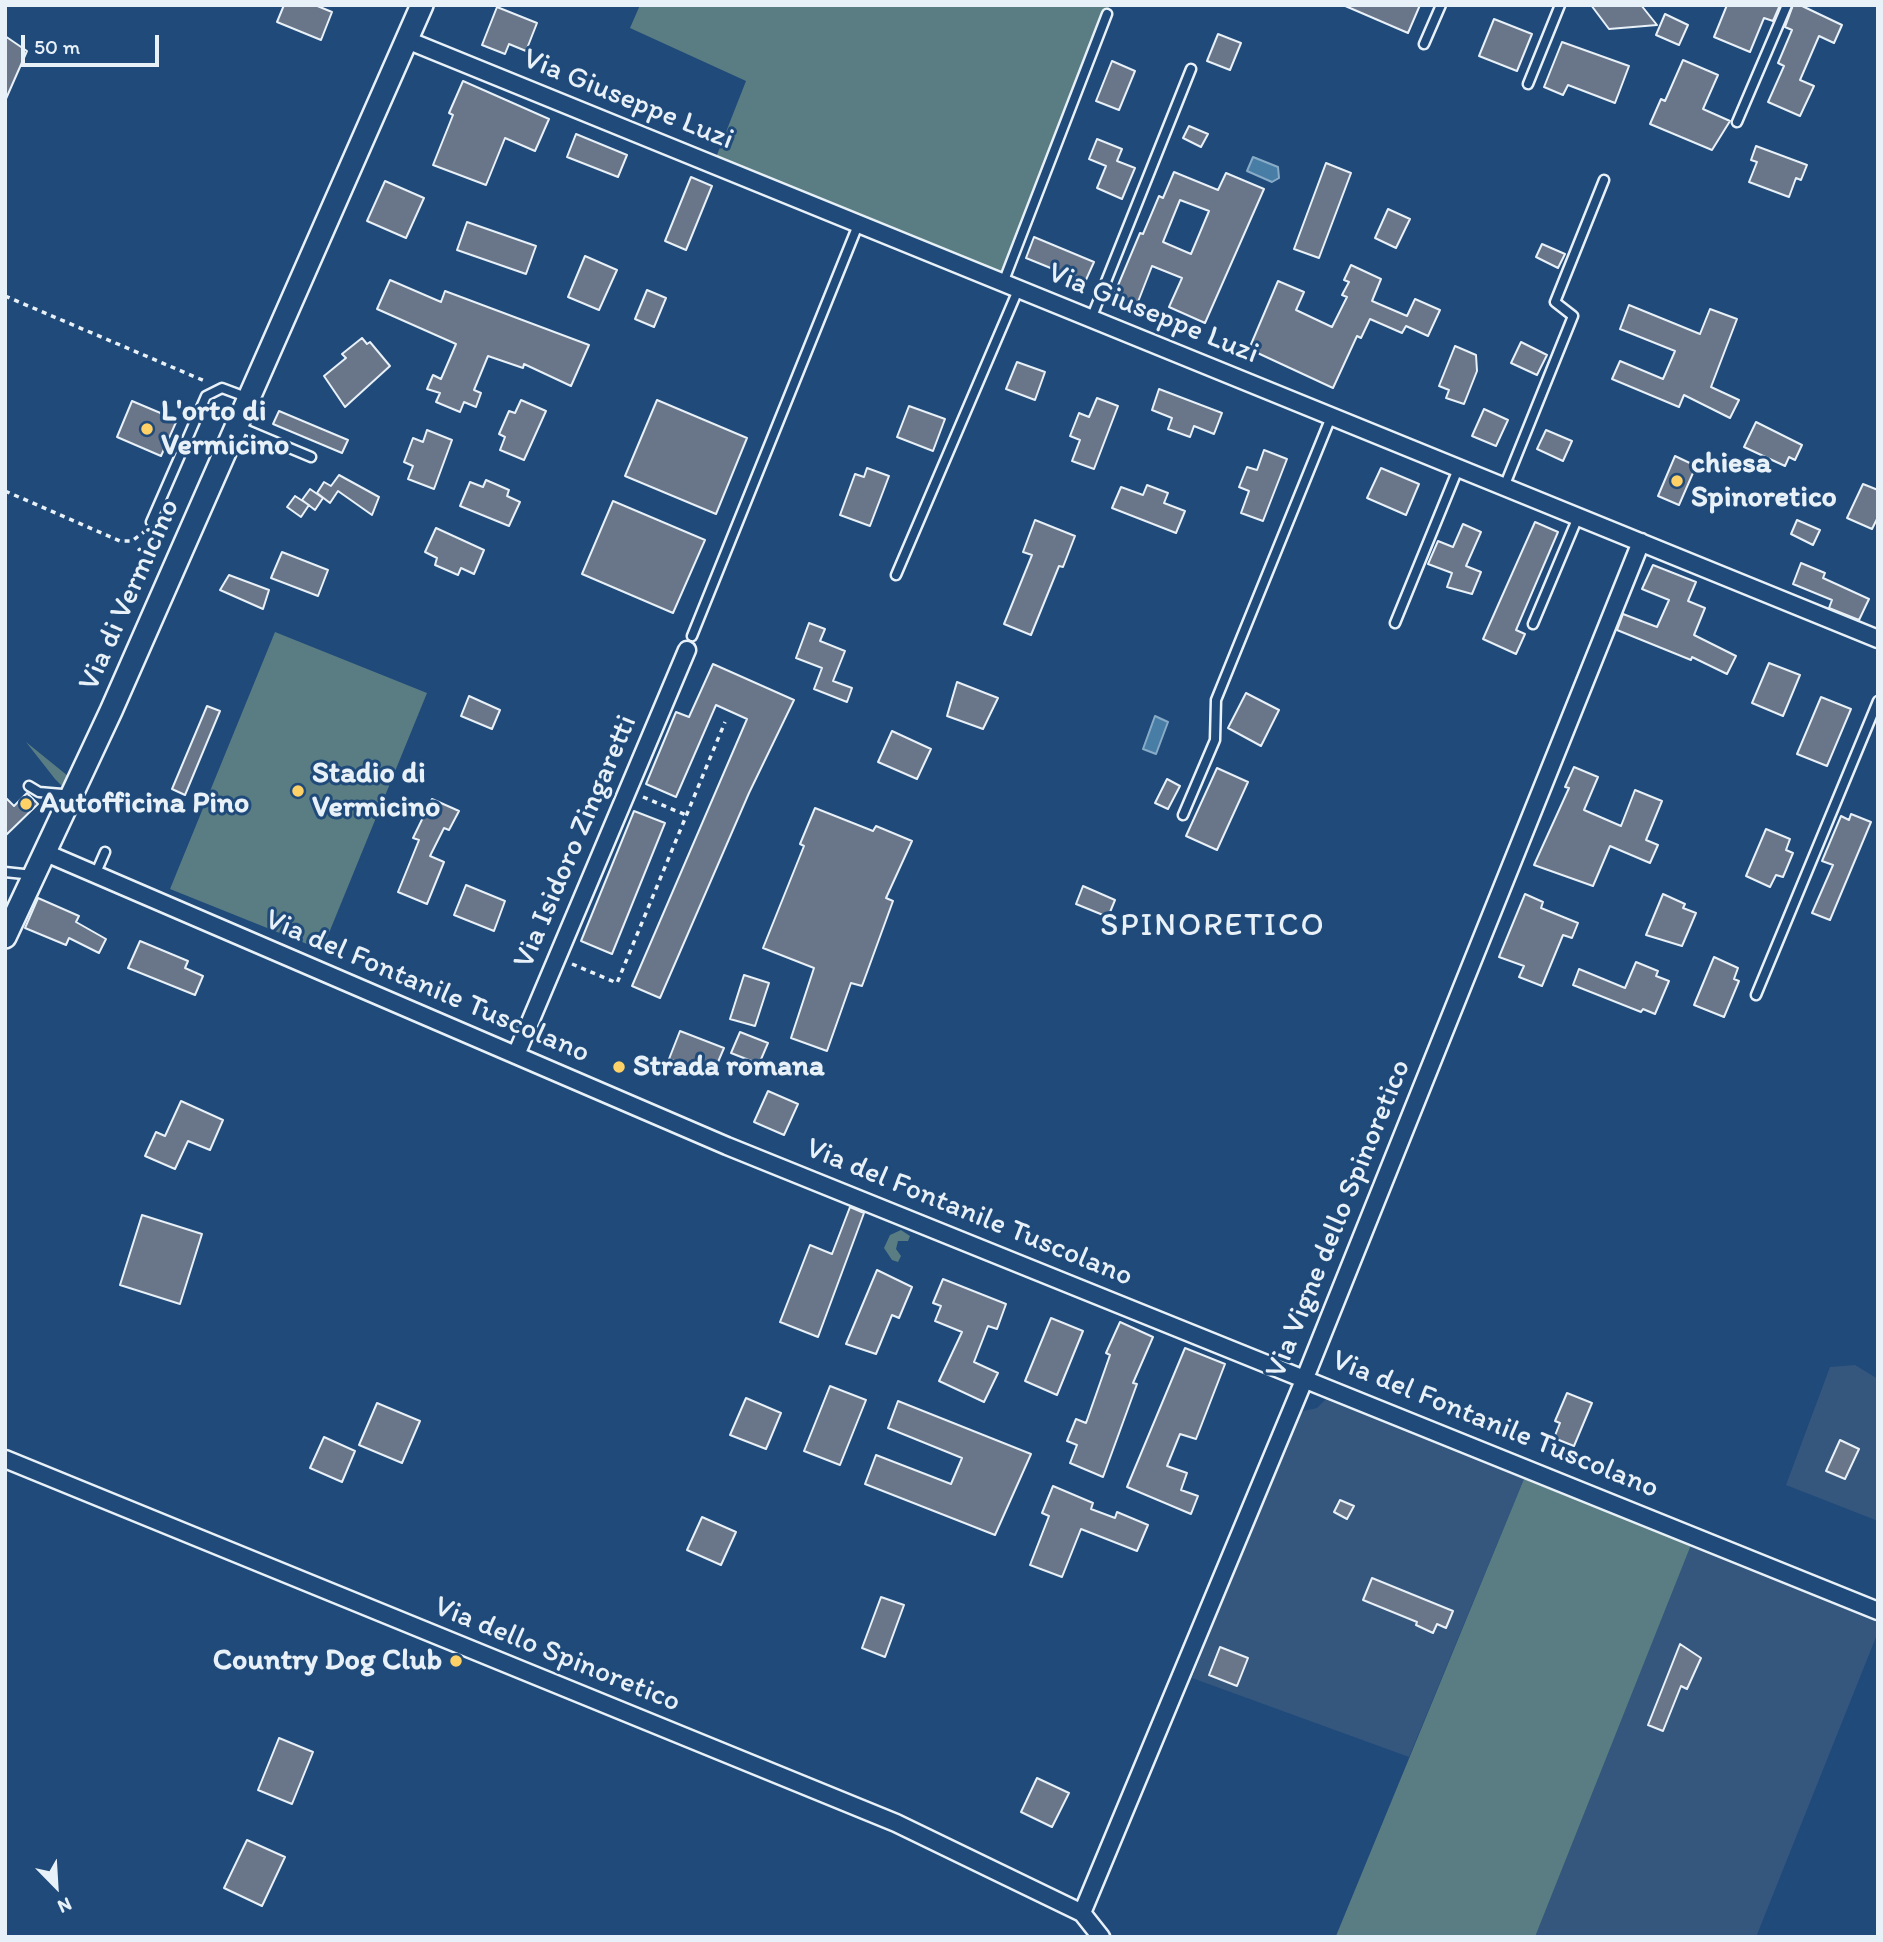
<!DOCTYPE html>
<html>
<head>
<meta charset="utf-8">
<style>
	body { margin:0 }
	#map { position:relative; width:1883px; height:1942px; overflow:hidden; background:#1f4a7a; font-family:Itim,sans-serif }
	canvas { display:block }
	.frame { position:absolute; inset:0; border:7px solid #e8f1f8; pointer-events:none }
	.north { position:absolute; left:21px; top:1851px; width:70px; height:70px; -webkit-text-stroke:5px #1f4a7a; paint-order:stroke; rotate:156deg; font-size:19px; font-weight:700; line-height:28px; text-align:center; color:#e8f1f8 }
	.north::after { content:''; display:block; margin:auto; width:24px; height:32px; background:#e8f1f8; clip-path:polygon(50% 0,100% 100%,50% 72%,0 100%) }
	.scale { position:absolute; left:21px; top:35px; width:138px; height:32px; box-sizing:border-box; border:4px solid #e8f1f8; border-top:0; padding-left:9px; font-size:21px; line-height:24px; white-space:nowrap; color:#e8f1f8; -webkit-text-stroke:5px #1f4a7a; paint-order:stroke }
</style>
</head>
<body>
<div id="map">
<canvas width="1883" height="1942"></canvas>
<div class="frame"></div>
<div class="north">N</div>
<div class="scale">50 m</div>
</div>
<script>
const ctx = document.querySelector('canvas').getContext('2d');
ctx.lineJoin = 'round';
function paint(path, color) {
  ctx.fillStyle = color;
  ctx.fill(path, 'evenodd');
}
function toPath(rows) {
  const path = new Path2D();
  for (const r of rows) {
    path.moveTo(r[0], r[1]);
    for (let i = 2; i < r.length; i += 2) path.lineTo(r[i], r[i + 1]);
  }
  return path;
}
function stroke(path, color, width, dash) {
  ctx.strokeStyle = color;
  ctx.lineWidth = width;
  ctx.lineCap = dash ? 'butt' : 'round';
  ctx.setLineDash(dash || []);
  ctx.stroke(path);
}
function label(font, color, halo, rows, align = 'center') {
  ctx.font = font + ' Itim,sans-serif';
  ctx.lineWidth = 6;
  ctx.setLineDash([]);
  ctx.textBaseline = 'middle';
  ctx.strokeStyle = halo;
  ctx.fillStyle = color;
  for (const [text, x, y, turn = 0] of rows) {
    ctx.save();
    ctx.translate(x, y);
    ctx.rotate((+turn || 0) * Math.PI / 180);
    ctx.textAlign = isNaN(turn) ? turn : align;
    if (halo) ctx.strokeText(text, 0, 0);
    ctx.fillText(text, 0, 0);
    ctx.restore();
  }
}
paint(toPath([
	[1855,1365,1878,1379,1878,1521,1786,1485,1830,1367],
	[1329,1396,1524,1479,1409,1757,1192,1678,1299,1412,1317,1408],
	[1691,1545,1878,1620,1878,1632,1756,1937,1535,1937]
]), '#35577e');
paint(toPath([
	[640,5,1110,5,1003,283,713,165,746,81,630,28],
	[275,632,427,693,322,950,170,889],
	[26,742,68,776,62,786,55,779],
	[901,1230,910,1236,908,1241,898,1241,896,1249,901,1256,898,1262,892,1260,884,1248,890,1235],
	[1524,1479,1691,1545,1535,1937,1336,1936]
]), '#597d82');
const water = toPath([
	[1253,157,1278,167,1279,178,1272,182,1247,171,1253,157],
	[1155,716,1168,722,1156,754,1143,749,1155,716]
]);
paint(water, '#487da6');
stroke(water, '#88abc7', 2);
const building = toPath([
	[284,5,315,5,332,12,321,40,277,22,284,5],
	[1343,5,1420,5,1408,33,1343,5],
	[1591,5,1641,5,1657,25,1609,29,1591,5],
	[1727,5,1780,5,1773,21,1764,18,1750,52,1714,37,1727,5],
	[1793,5,1800,5,1842,25,1834,43,1819,36,1800,80,1814,86,1800,116,1768,102,1784,66,1778,63,1792,30,1785,27,1793,5],
	[497,7,537,23,526,51,509,44,505,54,482,45,497,7],
	[1665,14,1688,25,1679,45,1656,35,1665,14],
	[1494,19,1532,34,1517,71,1479,56,1494,19],
	[1218,34,1241,43,1230,70,1207,61,1218,34],
	[5,36,27,51,5,101,5,36],
	[1562,42,1629,66,1615,103,1568,85,1563,95,1544,87,1562,42],
	[1683,60,1718,75,1703,109,1730,121,1712,150,1650,124,1661,99,1665,101,1683,60],
	[1112,61,1135,71,1119,110,1096,101,1112,61],
	[463,81,549,119,535,151,505,138,486,185,433,165,453,115,449,113,463,81],
	[1189,126,1208,134,1201,147,1183,138,1189,126],
	[576,134,627,155,618,177,567,157,576,134],
	[1097,139,1122,149,1117,161,1135,168,1122,199,1097,188,1106,166,1089,159,1097,139],
	[1756,146,1807,165,1801,180,1796,178,1789,197,1749,182,1757,162,1751,160,1756,146],
	[1326,163,1351,173,1319,258,1294,249,1326,163],
	[1174,172,1218,190,1226,173,1264,189,1205,323,1169,307,1182,278,1152,266,1134,312,1111,302,1140,233,1143,234,1159,196,1163,198,1174,172],
	[1180,200,1209,211,1191,254,1163,242,1180,200],
	[691,177,712,186,686,250,665,241,691,177],
	[385,181,424,198,406,238,367,221,385,181],
	[1388,209,1410,219,1396,248,1375,238,1388,209],
	[467,222,536,246,526,274,457,250,467,222],
	[1034,237,1094,262,1085,282,1026,258,1034,237],
	[1542,244,1565,254,1558,268,1536,257,1542,244],
	[585,256,617,270,599,310,568,297,585,256],
	[1351,265,1381,279,1372,301,1407,316,1415,299,1440,310,1428,336,1406,326,1402,333,1370,319,1361,338,1357,336,1333,388,1249,349,1278,281,1304,292,1296,310,1332,327,1347,297,1342,295,1349,282,1344,280,1351,265],
	[390,280,441,302,445,291,589,345,571,386,524,364,523,368,488,356,474,390,481,393,476,407,464,402,460,412,436,402,440,393,427,389,433,375,441,379,456,344,377,309,390,280],
	[647,290,666,298,654,327,635,319,647,290],
	[1629,305,1700,334,1710,309,1737,319,1711,387,1739,400,1730,418,1684,395,1679,407,1612,379,1620,361,1663,379,1675,351,1620,329,1629,305],
	[362,338,367,344,370,342,390,366,345,407,324,376,346,358,342,354,362,338],
	[1521,342,1547,355,1537,375,1511,363,1521,342],
	[1455,346,1476,355,1477,371,1464,404,1446,398,1449,390,1439,386,1455,346],
	[1017,362,1045,372,1035,400,1006,389,1017,362],
	[1159,389,1222,413,1214,434,1194,426,1190,437,1168,429,1172,418,1152,410,1159,389],
	[1097,398,1118,406,1094,469,1072,461,1080,440,1070,436,1079,413,1089,417,1097,398],
	[521,400,546,411,524,460,500,450,505,437,499,434,509,411,515,413,521,400],
	[657,400,747,438,716,514,625,476,657,400],
	[132,401,177,420,161,456,117,437,132,401],
	[909,406,945,419,933,451,897,437,909,406],
	[1484,409,1508,420,1496,446,1472,436,1484,409],
	[279,411,348,440,342,453,273,424,279,411],
	[1756,422,1802,445,1795,460,1789,457,1785,466,1744,447,1756,422],
	[427,430,452,440,434,489,408,479,413,466,404,462,413,438,423,442,427,430],
	[1546,430,1572,441,1563,461,1537,449,1546,430],
	[1264,450,1287,459,1263,521,1241,513,1249,491,1239,487,1247,467,1257,470,1264,450],
	[1675,456,1696,466,1679,505,1658,496,1675,456],
	[867,468,889,476,870,526,840,515,855,474,864,477,867,468],
	[1381,468,1419,484,1406,515,1367,498,1381,468],
	[339,475,379,497,372,515,338,491,330,503,317,493,324,482,331,486,339,475],
	[486,480,509,490,507,496,520,502,509,526,460,506,470,482,483,487,486,480],
	[1863,484,1878,490,1878,517,1872,529,1847,518,1863,484],
	[1147,485,1168,493,1164,503,1185,511,1176,533,1112,508,1121,487,1143,495,1147,485],
	[310,489,323,498,315,510,302,500,310,489],
	[295,496,309,505,301,517,287,507,295,496],
	[613,501,705,540,673,613,582,574,613,501],
	[1035,520,1075,536,1063,567,1059,566,1031,635,1004,624,1032,555,1023,552,1035,520],
	[1797,520,1820,530,1813,545,1791,534,1797,520],
	[1535,522,1558,532,1516,630,1525,634,1516,654,1483,639,1535,522],
	[1463,524,1481,532,1466,566,1481,572,1472,594,1447,587,1452,573,1428,564,1438,541,1453,547,1463,524],
	[436,528,484,550,474,574,461,568,458,575,435,565,437,558,425,552,436,528],
	[282,552,328,570,318,596,271,578,282,552],
	[1801,563,1825,573,1823,578,1869,599,1859,620,1829,608,1832,600,1793,584,1801,563],
	[1653,565,1696,582,1688,601,1705,608,1694,635,1736,656,1727,674,1692,657,1691,660,1617,630,1623,614,1657,627,1669,600,1642,589,1653,565],
	[229,575,269,590,263,609,220,590,229,575],
	[809,623,825,629,820,641,845,651,833,681,852,688,847,702,814,689,822,668,796,658,809,623],
	[1769,663,1800,675,1783,716,1752,703,1769,663],
	[713,664,794,700,749,793,660,998,632,986,747,719,716,705,676,797,646,784,676,712,689,717,713,664],
	[957,682,998,698,983,729,947,716,957,682],
	[1246,693,1279,710,1261,746,1228,728,1246,693],
	[469,696,500,710,492,729,461,716,469,696],
	[1821,697,1851,709,1827,766,1797,754,1821,697],
	[207,706,220,711,185,795,172,789,207,706],
	[892,731,931,749,917,779,878,762,892,731],
	[1574,767,1598,777,1584,810,1621,826,1635,790,1662,801,1646,840,1658,845,1650,863,1610,846,1593,886,1534,865,1569,788,1565,787,1574,767],
	[1217,768,1248,782,1217,850,1186,836,1217,768],
	[1167,779,1180,786,1168,809,1155,803,1167,779],
	[27,793,38,804,5,836,5,797,14,806,27,793],
	[432,799,459,811,449,830,444,828,430,856,444,862,427,904,398,892,419,840,413,838,432,799],
	[815,808,873,831,876,826,912,841,886,898,893,901,862,986,851,983,827,1051,791,1038,814,968,763,948,804,846,800,844,815,808],
	[634,811,665,823,612,954,581,941,634,811],
	[1851,814,1871,822,1830,920,1812,913,1833,865,1822,861,1841,816,1849,820,1851,814],
	[1766,829,1790,839,1786,850,1793,853,1783,877,1776,875,1770,887,1746,876,1766,829],
	[466,885,505,901,494,931,454,915,466,885],
	[1083,886,1115,900,1108,917,1076,904,1083,886],
	[1525,894,1543,902,1541,908,1578,923,1572,938,1563,935,1542,986,1519,977,1524,966,1499,957,1525,894],
	[1663,894,1685,904,1683,908,1696,913,1682,946,1646,935,1663,894],
	[38,898,79,916,76,922,106,939,99,953,69,938,66,945,25,928,38,898],
	[140,941,188,961,185,968,203,976,195,995,128,968,140,941],
	[1714,957,1738,968,1734,979,1739,981,1724,1017,1694,1005,1714,957],
	[1636,962,1658,971,1656,976,1669,981,1655,1014,1643,1009,1641,1012,1573,985,1579,969,1625,988,1636,962],
	[744,975,769,983,755,1026,730,1019,744,975],
	[680,1031,724,1048,712,1076,669,1059,680,1031],
	[740,1032,768,1043,759,1064,731,1053,740,1032],
	[768,1091,798,1104,784,1135,754,1122,768,1091],
	[181,1101,223,1120,210,1150,188,1141,175,1169,145,1156,156,1132,165,1136,181,1101],
	[850,1207,864,1213,818,1337,780,1322,810,1245,832,1254,850,1207],
	[142,1215,202,1234,180,1304,120,1285,142,1215],
	[877,1270,912,1287,899,1318,892,1315,876,1354,846,1344,877,1270],
	[943,1279,1006,1304,997,1329,988,1326,974,1362,998,1373,984,1402,939,1381,962,1332,935,1321,941,1306,933,1303,943,1279],
	[1051,1318,1083,1331,1057,1395,1025,1381,1051,1318],
	[1120,1322,1153,1337,1133,1383,1137,1384,1103,1477,1070,1463,1077,1445,1067,1441,1076,1419,1086,1423,1110,1355,1106,1353,1120,1322],
	[1185,1348,1225,1364,1196,1439,1180,1434,1167,1466,1187,1473,1181,1490,1198,1496,1191,1514,1127,1487,1185,1348],
	[830,1386,866,1400,840,1465,804,1451,830,1386],
	[1567,1393,1592,1403,1574,1446,1554,1438,1560,1423,1555,1421,1567,1393],
	[746,1398,781,1413,766,1449,730,1435,746,1398],
	[898,1401,1031,1454,995,1535,865,1484,876,1455,951,1484,962,1458,888,1428,898,1401],
	[377,1403,420,1421,402,1463,359,1445,377,1403],
	[324,1437,355,1451,342,1482,310,1468,324,1437],
	[1840,1440,1859,1449,1845,1479,1826,1471,1840,1440],
	[1053,1486,1093,1503,1091,1509,1115,1518,1117,1512,1148,1525,1137,1551,1081,1529,1062,1577,1030,1565,1049,1516,1042,1513,1053,1486],
	[1340,1500,1354,1506,1347,1519,1334,1512,1340,1500],
	[702,1517,736,1532,721,1565,687,1550,702,1517],
	[1372,1578,1453,1611,1446,1628,1437,1624,1433,1633,1416,1625,1417,1622,1363,1600,1372,1578],
	[881,1597,904,1605,885,1657,862,1648,881,1597],
	[1680,1644,1701,1658,1687,1689,1681,1686,1663,1731,1648,1725,1680,1644],
	[1220,1647,1248,1658,1237,1686,1209,1675,1220,1647],
	[279,1738,313,1752,292,1804,258,1790,279,1738],
	[1037,1778,1069,1793,1052,1827,1021,1812,1037,1778],
	[247,1840,285,1857,262,1906,224,1888,247,1840]
]);
paint(building, '#697588');
stroke(building, '#e8f1f8', 2);
const service = toPath([
	[1424,44,1441,5],
	[1528,84,1560,5],
	[1737,122,1787,5],
	[1003,283,1107,14],
	[1091,319,1191,69],
	[237,426,311,457],
	[1504,487,1573,316,1555,302,1604,180],
	[151,522,206,396,222,388,246,397],
	[896,575,1018,290],
	[1395,623,1458,469],
	[1533,624,1578,517],
	[692,636,858,225],
	[29,786,39,792,62,794],
	[1183,815,1215,740,1216,700,1331,417],
	[5,872,33,875],
	[95,875,105,852],
	[1756,995,1878,701]
]);
const minor = toPath([
	[407,40,1878,639],
	[46,853,727,1146,1878,1611],
	[516,1055,687,650],
	[5,1459,896,1823,1082,1913,1101,1937],
	[1082,1913,1305,1378,1641,542]
]);
const secondary = toPath([
	[5,937,111,711,422,5]
]);
stroke(service, '#e8f1f8', 13);
stroke(minor, '#e8f1f8', 21);
stroke(secondary, '#e8f1f8', 26);
stroke(toPath([
	[5,296,207,382],
	[5,491,120,541,132,541,144,532],
	[643,797,686,815],
	[572,964,617,983,725,722]
]), '#e8f1f8', 3.5, [5, 5]);
stroke(service, '#1f4a7a', 8);
stroke(minor, '#1f4a7a', 16);
stroke(secondary, '#1f4a7a', 21);
for (const [x, y, r, color] of [
	[147,429,7,"#ffd166"],
	[1677,481,7,"#ffd166"],
	[298,791,7,"#ffd166"],
	[26,804,7,"#ffd166"],
	[619,1067,7,"#ffd166"],
	[456,1661,7,"#ffd166"]
]) {
  const dot = new Path2D();
  dot.arc(x, y, r, 0, 2 * Math.PI);
  ctx.fillStyle = color;
  ctx.fill(dot);
  stroke(dot, '#1f4a7a', 2.5);
}
label('30px', '#e8f1f8', '#1f4a7a', [
	["Via Giuseppe Luzi",628,100,22],
	["Via Giuseppe Luzi",1153,314,22],
	["Via di Vermicino",130,595,-66],
	["Via Isidoro Zingaretti",576,842,-67],
	["Via del Fontanile Tuscolano",427,987,23],
	["Via del Fontanile Tuscolano",969,1213,22],
	["Via Vigne dello Spinoretico",1339,1219,-68],
	["Via del Fontanile Tuscolano",1495,1425,22],
	["Via dello Spinoretico",557,1655,22]
]);
label('bold 30px', '#e8f1f8', '#1f4a7a', [
	["L'orto di",161,412],
	["Vermicino",161,446],
	["chiesa",1691,464],
	["Spinoretico",1691,498],
	["Stadio di",312,774],
	["Vermicino",312,808],
	["Autofficina Pino",40,804],
	["Strada romana",633,1067],
	["Country Dog Club",442,1661,"right"]
], 'left');
ctx.letterSpacing = '2px';
label('32px', '#e8f1f8', '#1f4a7a', [
	["SPINORETICO",1213,927]
]);
ctx.letterSpacing = '0px';
</script>
</body>
</html>
